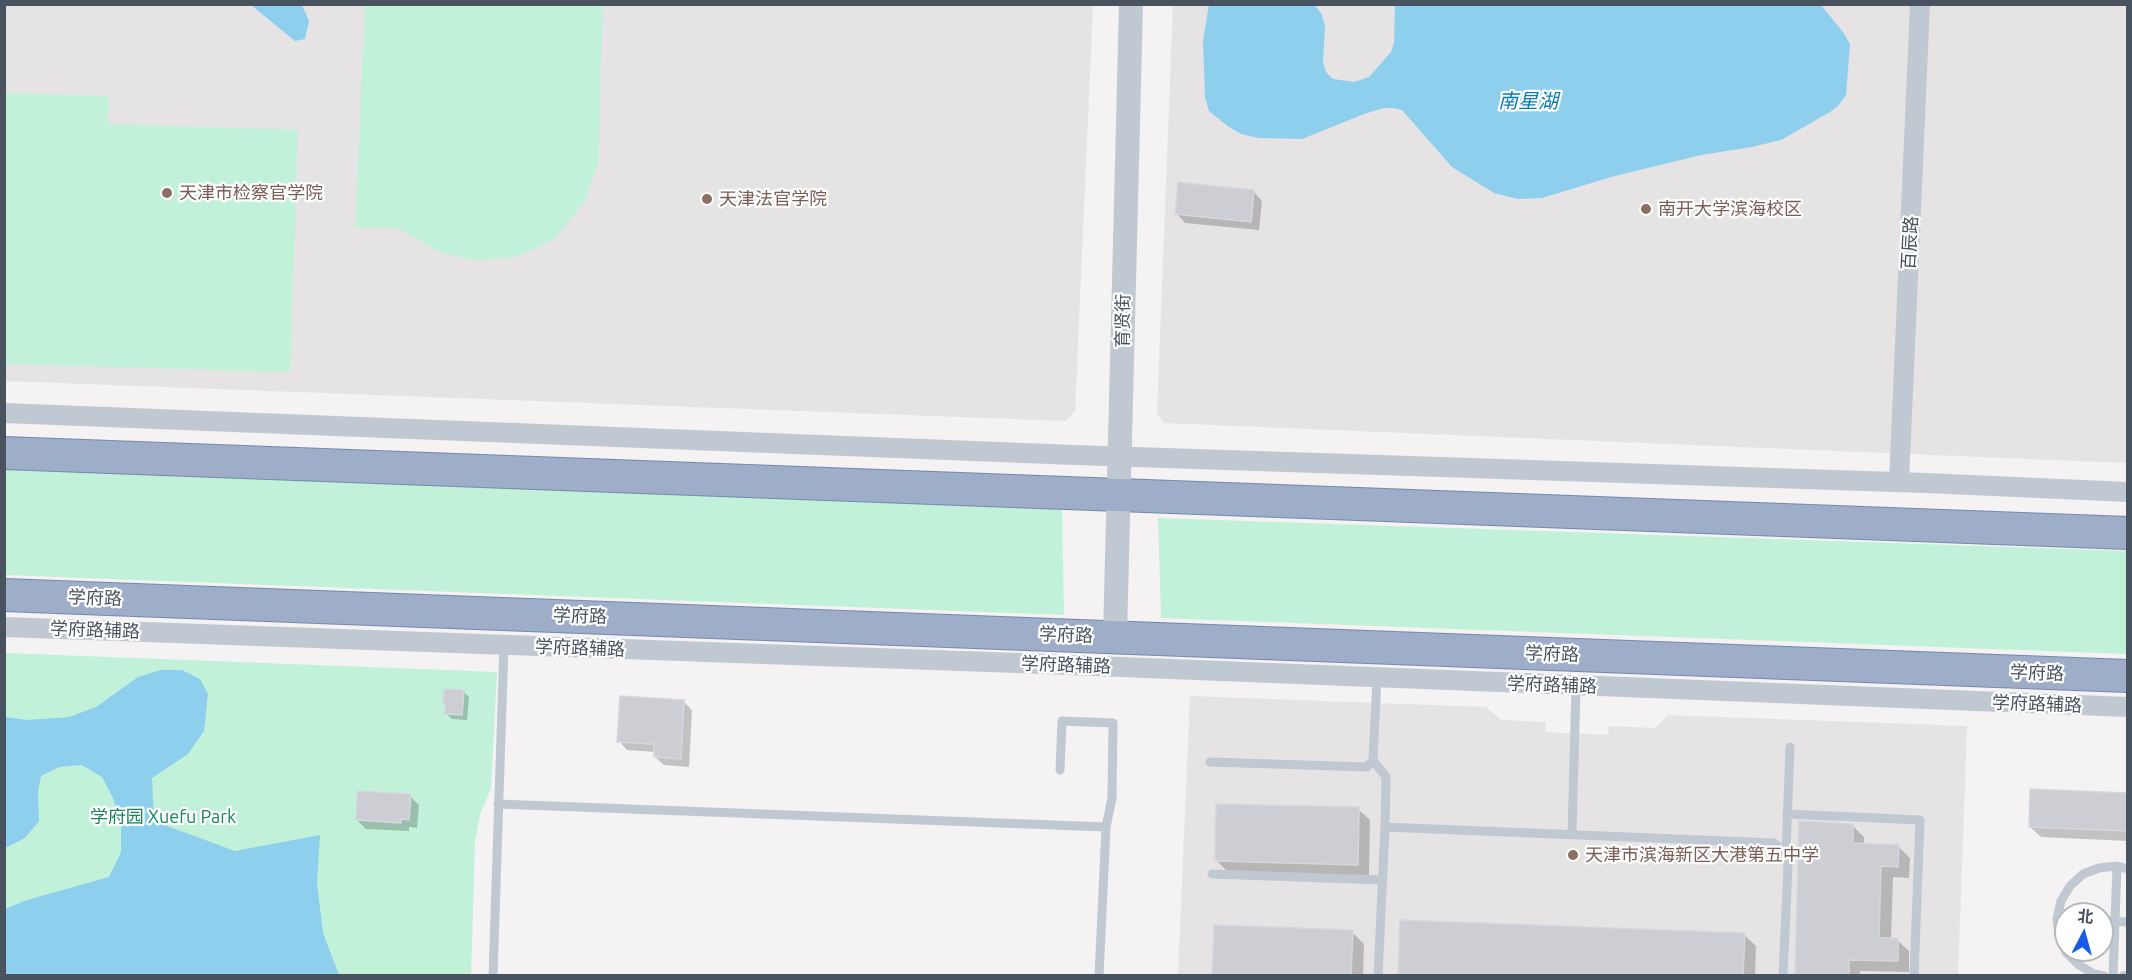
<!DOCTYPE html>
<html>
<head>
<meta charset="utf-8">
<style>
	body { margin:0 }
	#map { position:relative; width:2132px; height:980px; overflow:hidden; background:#f4f2f2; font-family:Ubuntu,"Noto Sans SC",sans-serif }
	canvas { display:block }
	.frame { position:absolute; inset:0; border:6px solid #495360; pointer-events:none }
	.north { position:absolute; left:2054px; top:902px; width:60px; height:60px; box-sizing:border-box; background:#fff; border:2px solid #b6babf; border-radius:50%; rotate:6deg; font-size:16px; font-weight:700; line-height:24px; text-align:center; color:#495360 }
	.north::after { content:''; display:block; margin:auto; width:21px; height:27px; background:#185be9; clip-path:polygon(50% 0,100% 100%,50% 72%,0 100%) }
</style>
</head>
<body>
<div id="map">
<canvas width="2132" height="980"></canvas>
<div class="frame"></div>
<div class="north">北</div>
</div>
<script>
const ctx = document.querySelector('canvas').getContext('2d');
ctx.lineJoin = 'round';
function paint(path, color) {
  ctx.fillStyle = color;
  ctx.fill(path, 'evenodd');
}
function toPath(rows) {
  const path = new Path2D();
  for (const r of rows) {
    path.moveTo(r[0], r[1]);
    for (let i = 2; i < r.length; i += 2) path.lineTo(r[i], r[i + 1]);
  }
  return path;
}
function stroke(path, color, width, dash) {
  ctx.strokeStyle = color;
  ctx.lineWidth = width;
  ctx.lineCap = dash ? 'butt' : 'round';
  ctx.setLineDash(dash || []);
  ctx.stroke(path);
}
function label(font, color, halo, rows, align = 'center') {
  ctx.font = font + ' Ubuntu,"Noto Sans SC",sans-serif';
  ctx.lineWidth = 4.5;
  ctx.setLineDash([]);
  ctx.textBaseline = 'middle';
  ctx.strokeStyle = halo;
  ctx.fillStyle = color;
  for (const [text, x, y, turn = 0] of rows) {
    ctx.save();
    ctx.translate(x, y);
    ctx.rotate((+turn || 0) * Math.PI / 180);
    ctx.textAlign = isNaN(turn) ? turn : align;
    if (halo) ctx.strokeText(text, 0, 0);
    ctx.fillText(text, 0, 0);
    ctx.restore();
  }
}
paint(toPath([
	[5,5,1093,5,1075,411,1066,421,5,381],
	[1173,5,2127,5,2127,463,1164,423,1157,414],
	[1190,696,1486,707,1501,720,1546,722,1545,732,1608,735,1609,726,1655,728,1668,715,1967,726,1958,975,1178,976]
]), '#e5e3e4');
paint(toPath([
	[365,5,603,5,598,163,585,201,553,240,516,257,475,260,442,253,398,228,355,227],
	[5,93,109,96,108,124,298,130,290,372,5,364],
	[5,468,1062,509,1064,615,5,575],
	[1158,518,2127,551,2127,654,1161,618],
	[5,653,497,672,491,788,480,815,475,842,471,975,5,976]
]), '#c1f1d9');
paint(toPath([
	[1209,4,1315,5,1322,15,1325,26,1323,63,1326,72,1333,79,1354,82,1369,77,1391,52,1394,43,1395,5,1821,5,1843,32,1850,44,1846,95,1838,106,1830,112,1781,140,1752,147,1701,155,1611,177,1542,198,1518,199,1494,193,1452,167,1402,110,1393,108,1384,108,1364,114,1302,139,1259,138,1241,134,1229,127,1209,111,1205,98,1203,41],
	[251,5,302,5,309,21,305,39,295,41],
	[161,670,182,670,200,679,208,694,204,731,188,754,152,778,154,821,235,851,320,835,317,883,323,933,339,975,5,975,5,909,27,900,109,877,121,852,121,824,113,798,102,777,82,765,59,767,41,776,38,791,39,821,25,838,5,848,5,717,28,720,69,717,96,707,138,677]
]), '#8ecfee');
paint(toPath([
	[1254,192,1262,201,1259,230,1185,223,1177,214],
	[464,692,469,697,467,720,452,719,446,713,447,707],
	[683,701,692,710,689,767,664,765,655,757,656,752,627,750,619,741],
	[2032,791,2128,794,2128,841,2041,837,2030,827],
	[410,796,419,805,417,828,409,827,409,831,366,829,357,820],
	[1358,809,1370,820,1369,876,1228,872,1217,861],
	[1852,825,1864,837,1864,845,1898,846,1910,858,1909,878,1893,877,1891,939,1897,940,1909,951,1909,972,1860,971,1860,976,1798,976,1797,974],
	[1401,922,1744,935,1756,946,1755,976,1399,976],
	[1216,926,1352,932,1364,944,1363,976,1214,976]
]), '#0003');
const building = toPath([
	[1178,182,1254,190,1251,222,1175,214,1178,182],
	[444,689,464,690,462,715,445,714,445,705,443,705,444,689],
	[620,696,684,700,681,759,654,757,654,744,617,742,620,696],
	[2030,789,2127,793,2127,831,2029,827,2030,789],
	[357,791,411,794,409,820,401,819,401,823,356,820,357,791],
	[1216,804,1359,807,1358,865,1215,861,1216,804],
	[1799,821,1853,824,1853,843,1899,845,1898,867,1881,866,1879,938,1898,938,1898,961,1849,960,1849,975,1795,975,1799,821],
	[1400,920,1745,933,1743,975,1398,975,1400,920],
	[1214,925,1353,930,1351,975,1212,975,1214,925]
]);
paint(building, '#ccced4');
stroke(building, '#d6d7dd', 1.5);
const trunk = toPath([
	[4,453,2128,533],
	[4,595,2128,676]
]);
stroke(trunk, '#7589ad', 34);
stroke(toPath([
	[1377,678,1373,760,1386,777,1385,827],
	[1210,762,1367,767,1373,760],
	[1060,770,1062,721,1113,723,1112,798,1106,827,1099,976],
	[498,804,1106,827],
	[1787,814,1920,820,1914,976],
	[1572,834,1576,686],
	[1786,853,1790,747],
	[1212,874,1383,880],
	[2102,921,2128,922],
	[493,976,504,646],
	[1378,976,1385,827,1774,843,1786,853,1788,867,1783,976],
	[2104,976,2094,974,2079,965,2066,952,2059,936,2057,919,2061,901,2070,886,2083,874,2099,868,2117,866,2128,869],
	[2113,976,2117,866],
	[2123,976,2128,975]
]), '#c0c8d1', 9);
stroke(toPath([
	[4,413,1075,455,1926,483,2128,492],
	[1899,482,1920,4],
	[4,627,1045,664,2128,707]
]), '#c0c8d1', 20);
stroke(toPath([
	[1115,637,1131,4]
]), '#c0c8d1', 24);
stroke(trunk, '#9eaec9', 32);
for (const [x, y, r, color] of [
	[167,193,6,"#8d6e63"],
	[707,199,6,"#8d6e63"],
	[1646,209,6,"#8d6e63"],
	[1573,855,6,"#8d6e63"]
]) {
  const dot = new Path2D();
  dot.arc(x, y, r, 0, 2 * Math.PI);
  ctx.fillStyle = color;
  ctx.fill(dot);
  stroke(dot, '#fff', 2);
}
label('18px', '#785e54', '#fff', [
	["天津市检察官学院",179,193],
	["天津法官学院",719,199],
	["南开大学滨海校区",1658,209],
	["天津市滨海新区大港第五中学",1585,855]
], 'left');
label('18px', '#495360', '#fff', [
	["百辰路",1910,243,-87],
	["育贤街",1123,321,-89],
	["学府路",95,598,2],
	["学府路",580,616,2],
	["学府路辅路",95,630,2],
	["学府路",1066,635,2],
	["学府路辅路",580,648,2],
	["学府路",1552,654,2],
	["学府路辅路",1066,665,2],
	["学府路",2037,673,2],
	["学府路辅路",1552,685,2],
	["学府路辅路",2037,704,2]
]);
label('18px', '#16855a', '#fff', [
	["学府园 Xuefu Park",163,817]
]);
label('italic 20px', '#0a7cb2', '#fff', [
	["南星湖",1528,101]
]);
</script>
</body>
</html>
